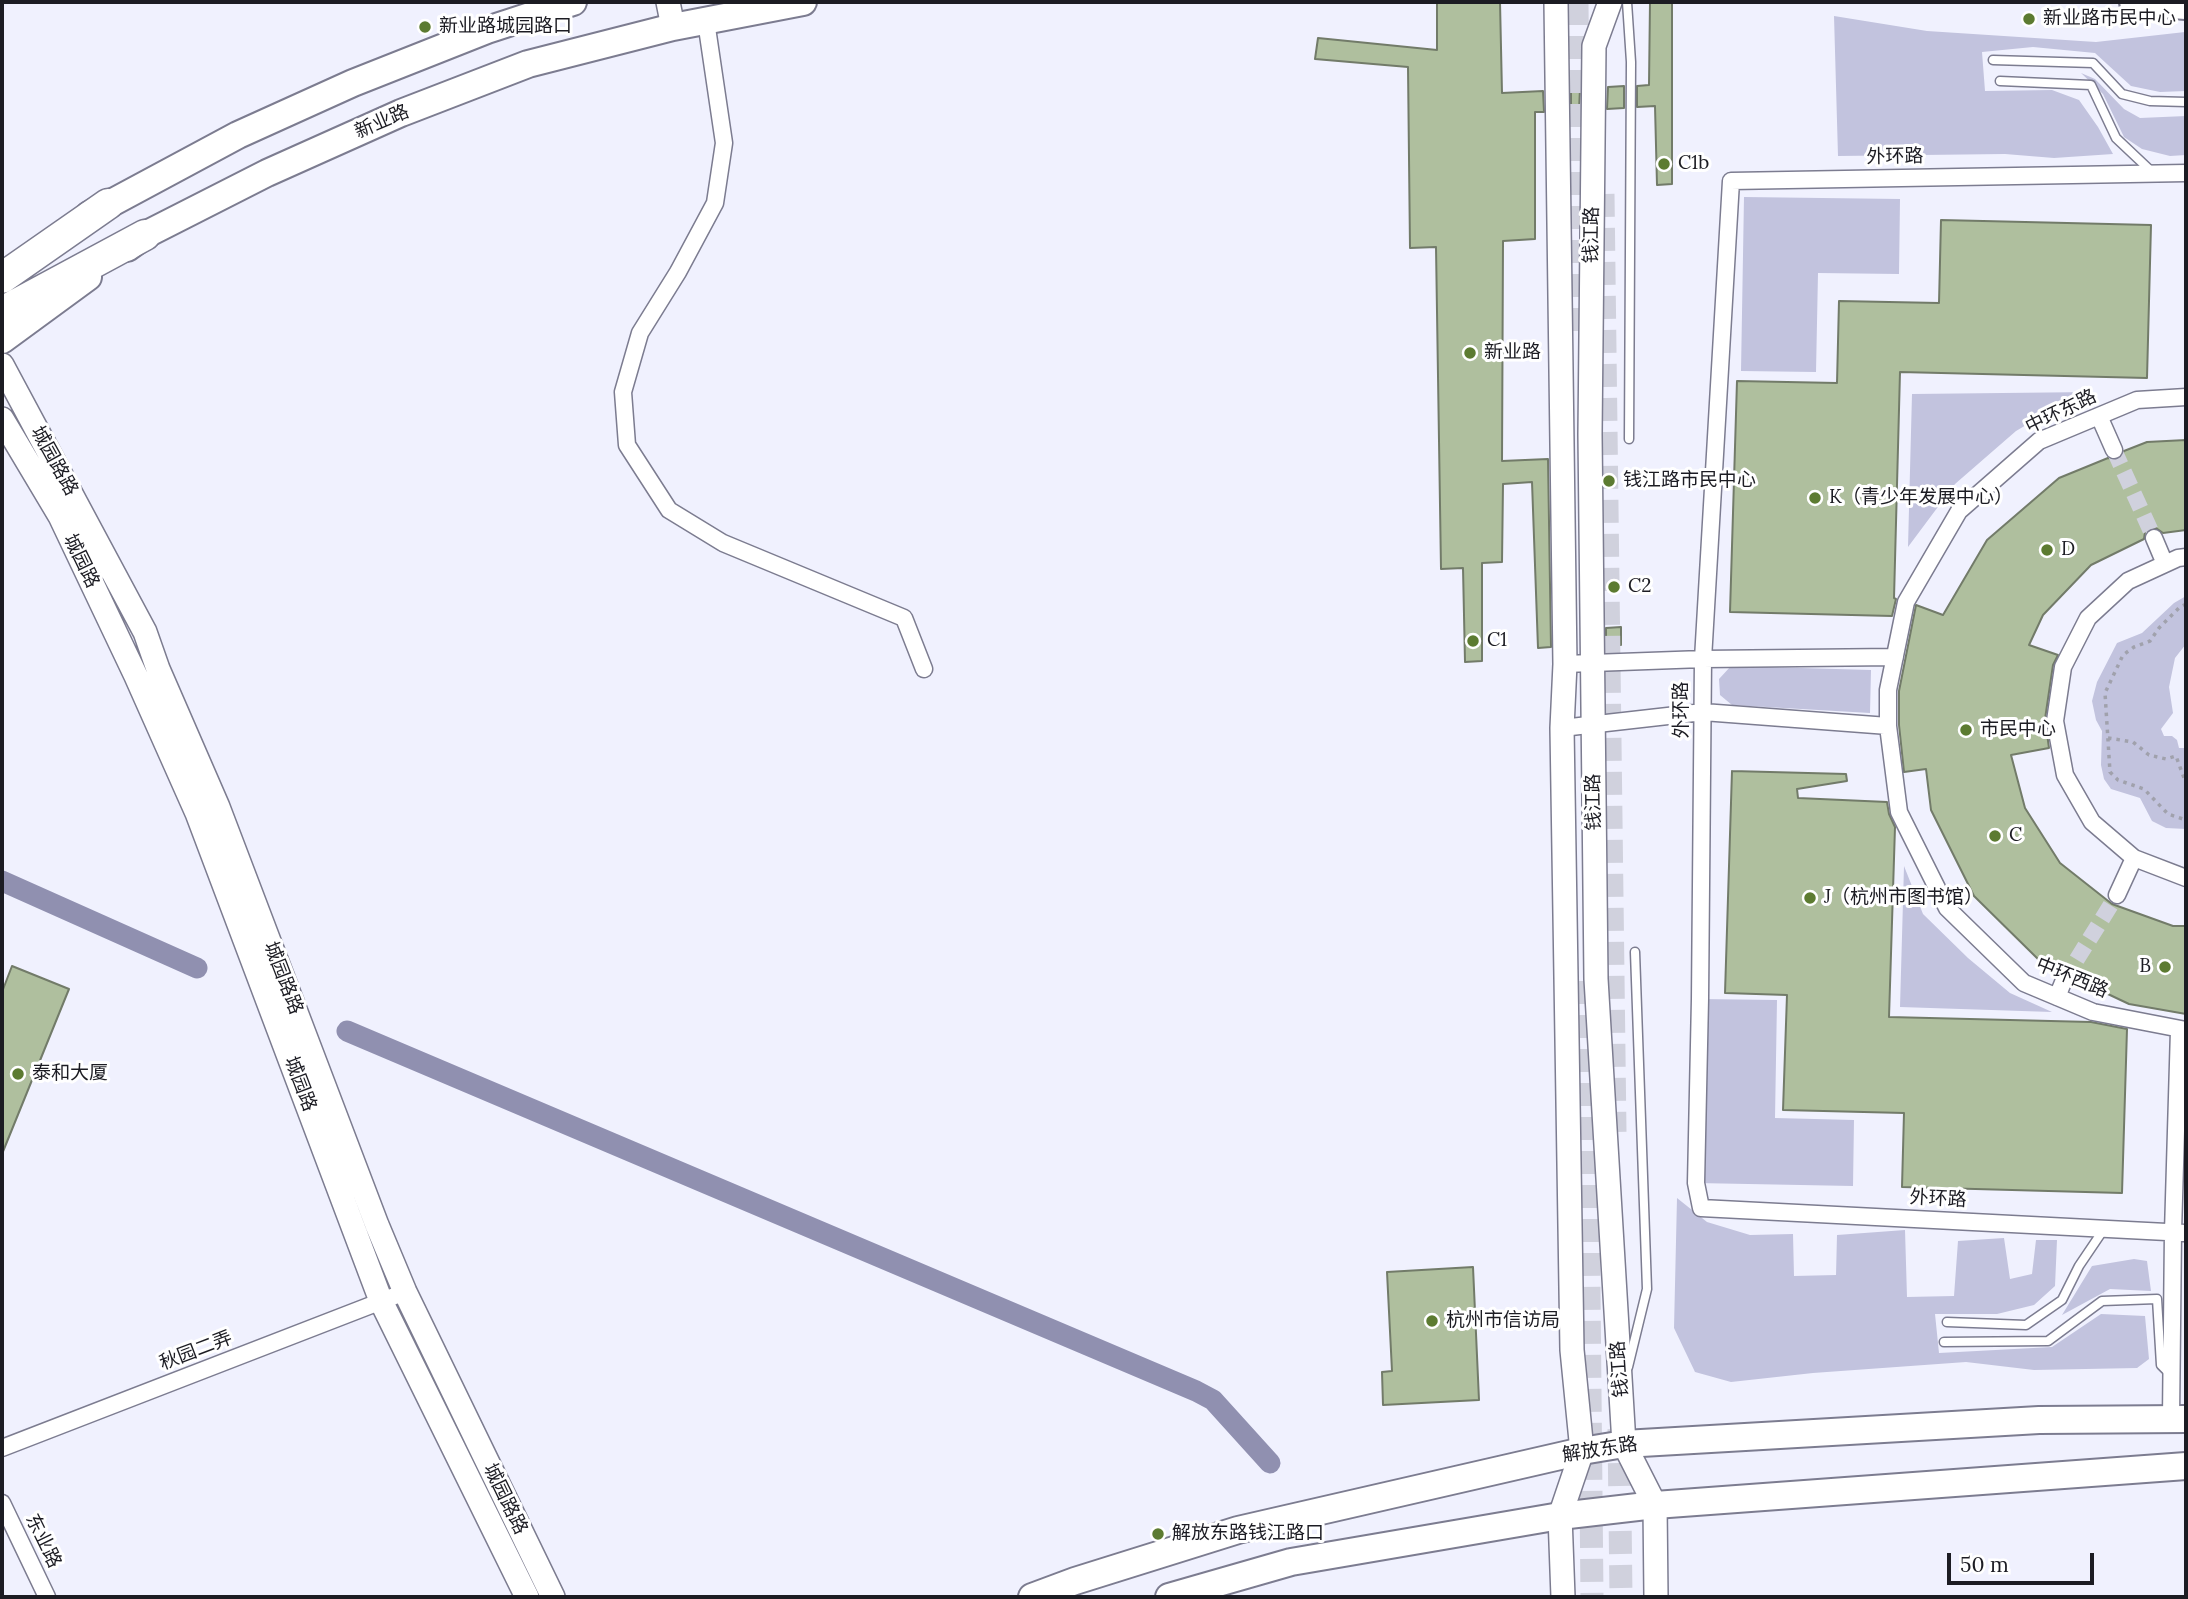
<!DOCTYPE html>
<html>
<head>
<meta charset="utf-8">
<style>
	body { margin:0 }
	#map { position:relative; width:2188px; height:1599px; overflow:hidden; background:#f0f1fe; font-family:Lora,serif }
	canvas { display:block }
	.frame { position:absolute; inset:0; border:4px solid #1c1c23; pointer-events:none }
	.scale { position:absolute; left:1947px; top:1553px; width:147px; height:32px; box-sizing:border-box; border:4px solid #1c1c23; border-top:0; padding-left:9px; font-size:21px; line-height:24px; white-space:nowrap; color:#1c1c23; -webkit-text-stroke:5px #fff; paint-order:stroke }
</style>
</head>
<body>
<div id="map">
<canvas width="2188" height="1599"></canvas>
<div class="frame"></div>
<div class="scale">50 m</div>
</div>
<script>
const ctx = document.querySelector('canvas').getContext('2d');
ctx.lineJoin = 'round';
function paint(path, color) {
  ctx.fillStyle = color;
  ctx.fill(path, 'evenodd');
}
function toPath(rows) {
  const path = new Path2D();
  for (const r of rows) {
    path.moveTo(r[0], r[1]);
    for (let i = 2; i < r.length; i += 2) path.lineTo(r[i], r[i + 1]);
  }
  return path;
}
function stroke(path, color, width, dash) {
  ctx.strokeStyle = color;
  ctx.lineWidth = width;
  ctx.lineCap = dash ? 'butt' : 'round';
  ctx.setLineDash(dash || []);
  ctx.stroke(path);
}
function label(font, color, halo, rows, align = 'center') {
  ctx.font = font + ' Lora,"Noto Sans SC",serif';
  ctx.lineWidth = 6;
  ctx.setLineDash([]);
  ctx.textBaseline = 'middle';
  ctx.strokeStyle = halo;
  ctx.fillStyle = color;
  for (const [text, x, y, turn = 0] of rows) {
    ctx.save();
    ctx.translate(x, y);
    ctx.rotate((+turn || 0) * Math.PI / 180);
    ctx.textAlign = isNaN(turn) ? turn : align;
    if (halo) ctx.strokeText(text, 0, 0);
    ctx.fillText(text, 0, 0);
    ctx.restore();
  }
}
paint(toPath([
	[1834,16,1927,31,2096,42,2185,32,2186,91,2160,92,2131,86,2095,53,2033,47,1982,52,1985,91,2052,90,2079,100,2098,127,2113,154,2054,158,2005,154,1838,156],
	[2081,73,2095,79,2124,109,2140,118,2186,116,2186,155,2170,156,2142,149,2124,137,2103,94],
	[1744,197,1900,199,1899,274,1818,273,1816,372,1741,371],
	[2093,392,2062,404,2016,431,1955,484,1908,547,1912,394],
	[2186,596,2186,644,2175,658,2169,687,2173,713,2161,729,2164,736,2172,736,2177,740,2179,748,2185,748,2186,751,2186,829,2166,828,2152,821,2140,798,2111,789,2104,779,2101,765,2102,731,2096,720,2092,701,2097,682,2117,643,2142,633,2174,603],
	[1731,666,1871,670,1870,713,1732,705,1720,695,1719,679],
	[1904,866,1923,914,1968,958,2010,993,2052,1012,1900,1007],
	[1700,999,1777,1000,1775,1118,1854,1120,1853,1186,1696,1183],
	[1677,1198,1707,1222,1750,1235,1793,1234,1794,1276,1836,1275,1837,1235,1905,1230,1907,1297,1954,1296,1958,1241,2004,1238,2010,1279,2032,1274,2036,1240,2057,1240,2055,1286,2034,1305,1997,1314,1935,1314,1939,1353,2052,1347,2101,1314,2145,1316,2149,1359,2137,1368,2034,1370,1966,1362,1813,1373,1731,1382,1695,1372,1674,1328],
	[2134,1259,2147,1261,2151,1291,2110,1289,2062,1315,2092,1266]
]), '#c2c3de');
stroke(toPath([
	[2,881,197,968],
	[347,1031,1196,1391,1213,1400,1270,1463]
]), '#9090b0', 21);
const building = toPath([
	[1437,2,1500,2,1502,93,1543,91,1544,112,1535,112,1535,239,1503,241,1502,461,1548,459,1551,647,1538,648,1532,482,1503,484,1502,562,1482,563,1482,661,1465,662,1463,568,1441,569,1436,247,1410,248,1408,67,1315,59,1318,38,1437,50,1437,2],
	[1650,2,1672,2,1672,184,1657,185,1655,106,1637,107,1637,86,1649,85,1650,2],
	[1624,86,1624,108,1607,109,1608,87,1624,86],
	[1580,89,1579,110,1571,111,1571,90,1580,89],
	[1941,220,2151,225,2147,378,1900,372,1894,598,1896,599,1892,616,1730,612,1737,381,1837,383,1839,301,1939,303,1941,220],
	[2186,440,2186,530,2163,533,2156,528,2149,529,2145,532,2144,539,2091,565,2043,615,2029,645,2058,655,2053,665,2045,719,2049,748,2011,755,2025,808,2060,863,2112,904,2173,926,2186,926,2186,1014,2129,1004,2074,978,2069,971,2059,971,2042,963,1974,896,1931,810,1926,769,1904,772,1899,725,1899,691,1916,605,1943,615,1987,540,2059,478,2108,458,2118,460,2124,451,2147,442,2186,440],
	[1621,627,1621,645,1606,645,1606,628,1621,627],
	[1732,771,1846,774,1847,781,1797,789,1798,798,1887,802,1889,814,1895,827,1889,1017,2091,1022,2127,1029,2122,1193,1902,1187,1904,1113,1783,1110,1787,995,1725,993,1732,771],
	[12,966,69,989,2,1154,2,992,12,966],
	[1473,1267,1479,1400,1383,1405,1382,1372,1392,1371,1387,1272,1473,1267]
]);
paint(building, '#afbf9e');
stroke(building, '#727b69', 2);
stroke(toPath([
	[2114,450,2154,538],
	[2064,980,2117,895]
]), '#d0d1dd', 16, [16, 8]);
stroke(toPath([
	[1577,2,1580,335],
	[1603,194,1615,1132],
	[1586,981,1592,1597],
	[1619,1429,1621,1597]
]), '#d0d1dd', 23, [23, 11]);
const lane = toPath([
	[1627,2,1631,62,1629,439],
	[1993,60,2093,63,2122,94,2150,101,2186,102],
	[2000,81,2091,85,2116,138,2152,172],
	[1947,1322,2026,1325,2062,1300,2079,1266,2104,1229],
	[1944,1342,2048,1341,2102,1301,2157,1299,2161,1365,2170,1374],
	[1628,1367,1647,1289,1635,952]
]);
const street = toPath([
	[706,21,724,143,715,203,678,272,640,333,623,392,627,445,669,510,723,543,904,618,924,669],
	[2186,173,1731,181,1703,659,1700,999,1696,1183,1701,1208,2186,1233],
	[2186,397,2137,400,2039,441,1959,511,1906,602,1888,690,1888,726,1899,812,1947,908,2024,983,2093,1012,2186,1030],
	[2099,416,2114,450],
	[2154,538,2165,564],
	[2186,557,2178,558,2128,581,2088,618,2063,667,2055,721,2065,775,2092,822,2134,858,2186,878],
	[1565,664,1703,659,1895,657],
	[1562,728,1703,712,1888,726],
	[2117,895,2134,858],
	[2057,997,2064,980],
	[2171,1418,2173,1232,2179,1030],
	[2,1448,405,1292],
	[2,1503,47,1597]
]);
const secondary = toPath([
	[668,2,673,27],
	[1556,2,1565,664,1562,728,1572,1350,1582,1451,1560,1516,1563,1597],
	[1610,2,1594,46,1590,434,1596,979,1624,1444,1655,1505,1656,1597],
	[2,365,145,632,158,669,218,807,377,1225,405,1292,553,1597],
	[2,419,60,516,136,676,197,813,381,1301,527,1597]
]);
const primary = toPath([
	[2133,2,2186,6],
	[89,215,238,135,353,83,487,30,573,2],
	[127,248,145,235,267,173,401,113,528,64,673,27,803,2],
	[2,340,88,277],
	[1032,1597,1075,1581,1238,1530,1582,1451,1624,1444,2039,1420,2186,1419],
	[1169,1597,1291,1562,1560,1516,1655,1505,2186,1466]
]);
const highway = toPath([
	[2,278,108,204],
	[2,312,145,235]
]);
stroke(lane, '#7c7c90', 11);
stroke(street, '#7c7c90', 19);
stroke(secondary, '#7c7c90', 26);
stroke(primary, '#7c7c90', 30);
stroke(highway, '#7c7c90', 33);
stroke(toPath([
	[2186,604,2179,608,2159,628,2150,641,2134,647,2123,655,2105,693,2110,772,2118,780,2144,789,2168,814,2186,820],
	[2108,738,2133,742,2149,755,2166,759,2176,756,2184,778,2186,778]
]), '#a0a1ac', 3.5, [3.5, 5]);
stroke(lane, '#fff', 8);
stroke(street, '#fff', 16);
stroke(secondary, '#fff', 23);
stroke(primary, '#fff', 26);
stroke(highway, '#fff', 30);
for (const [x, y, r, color] of [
	[2029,19,7,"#5c7b31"],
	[425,27,7,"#5c7b31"],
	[1664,164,7,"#5c7b31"],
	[1470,353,7,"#5c7b31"],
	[1609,481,7,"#5c7b31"],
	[1815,498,7,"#5c7b31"],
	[2047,550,7,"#5c7b31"],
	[1614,587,7,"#5c7b31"],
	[1473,641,7,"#5c7b31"],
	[1966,730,7,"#5c7b31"],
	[1995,836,7,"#5c7b31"],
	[1810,898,7,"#5c7b31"],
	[2165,967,7,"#5c7b31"],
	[18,1074,7,"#5c7b31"],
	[1432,1321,7,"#5c7b31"],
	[1158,1534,7,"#5c7b31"]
]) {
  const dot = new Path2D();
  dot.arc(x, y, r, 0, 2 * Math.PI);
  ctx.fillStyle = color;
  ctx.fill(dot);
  stroke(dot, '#fff', 2.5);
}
label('19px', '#1c1c23', '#fff', [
	["新业路市民中心",2043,19],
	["新业路城园路口",439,27],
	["C1b",1678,164],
	["新业路",1484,353],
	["钱江路市民中心",1623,481],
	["K（青少年发展中心）",1829,498],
	["D",2061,550],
	["C2",1628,587],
	["C1",1487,641],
	["市民中心",1980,730],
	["C",2009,836],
	["J（杭州市图书馆）",1824,898],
	["B",2151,967,"right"],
	["泰和大厦",32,1074],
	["杭州市信访局",1446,1321],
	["解放东路钱江路口",1172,1534]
], 'left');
label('19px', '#1c1c23', '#fff', [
	["新业路",382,122,-23],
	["外环路",1895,157,-1],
	["钱江路",1592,235,-89],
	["中环东路",2061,412,-26],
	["城园路路",54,461,61],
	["城园路",81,561,64],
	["外环路",1682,710,-90],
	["钱江路",1594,802,-91],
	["城园路路",283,978,69],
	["中环西路",2072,978,22],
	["城园路",300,1084,69],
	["外环路",1938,1199,3],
	["秋园二弄",196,1351,-21],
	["钱江路",1620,1369,-94],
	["解放东路",1600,1450,-9],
	["城园路路",505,1499,64],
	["东业路",43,1541,64]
]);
</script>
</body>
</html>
